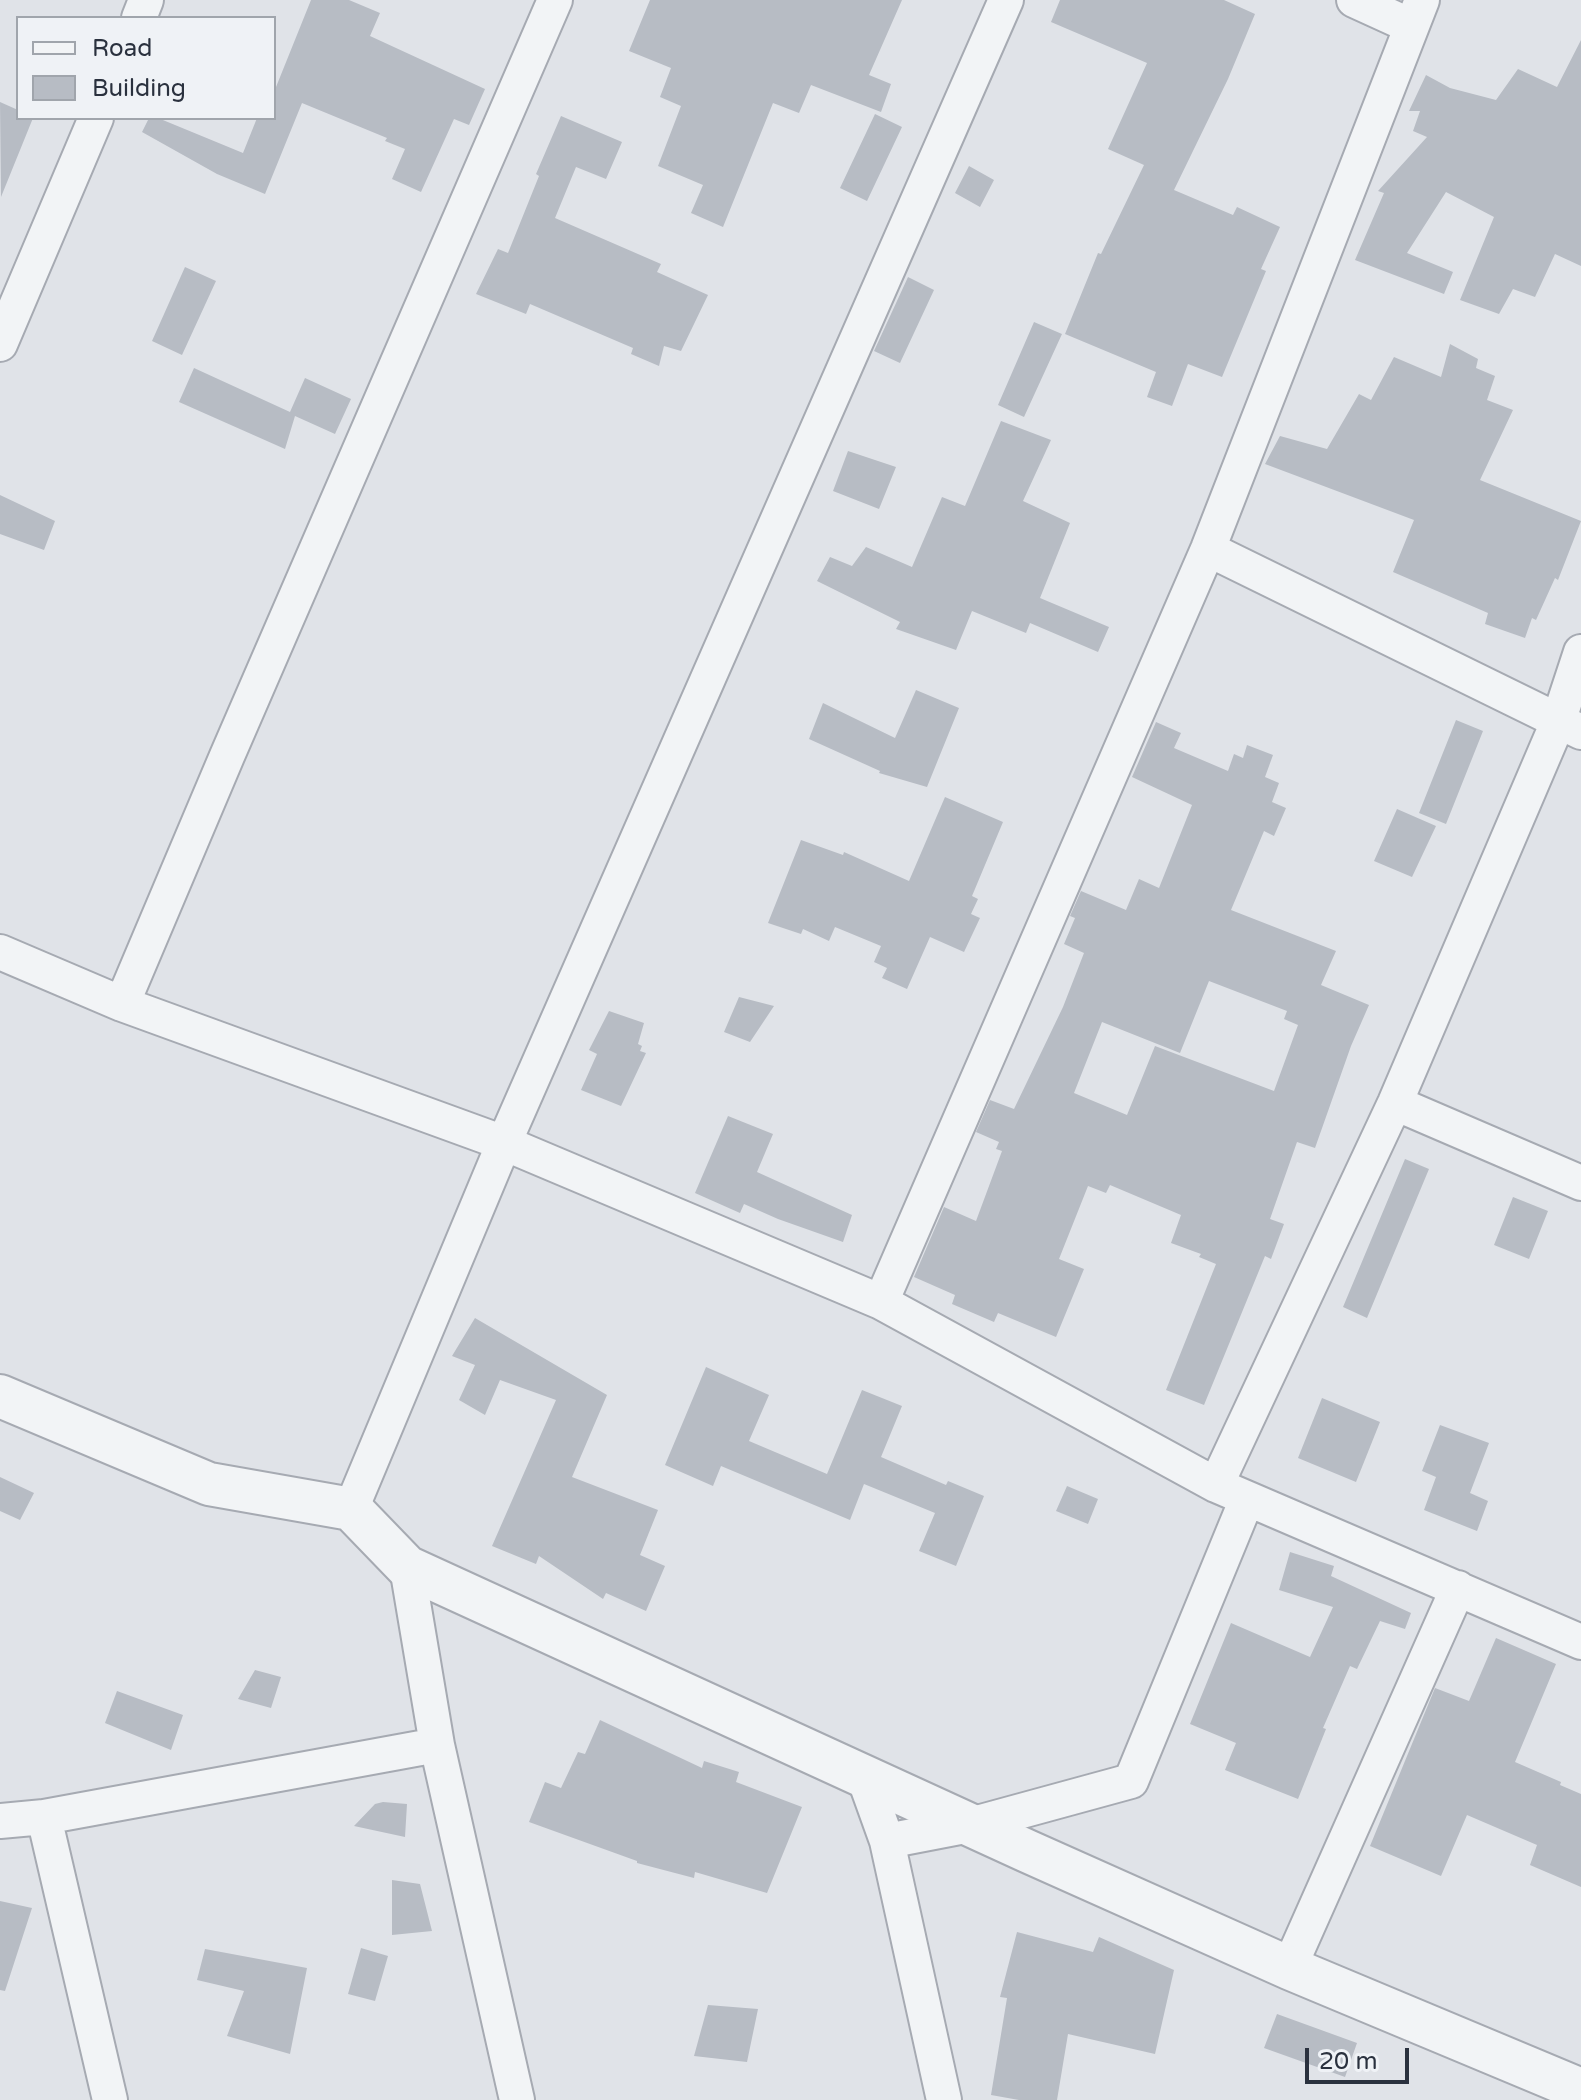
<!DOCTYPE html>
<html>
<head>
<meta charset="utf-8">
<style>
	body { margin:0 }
	#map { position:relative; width:1581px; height:2100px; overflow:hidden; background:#e0e3e8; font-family:"Varela Round",sans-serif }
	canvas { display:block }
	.legend { position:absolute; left:16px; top:16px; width:260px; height:104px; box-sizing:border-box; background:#eff2f6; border:2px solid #a0a5ac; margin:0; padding:10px 14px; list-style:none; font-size:24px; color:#2a313e }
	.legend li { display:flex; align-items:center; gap:16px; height:40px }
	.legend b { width:40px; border:2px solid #a0a5ac }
	.scale { position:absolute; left:1305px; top:2048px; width:104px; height:36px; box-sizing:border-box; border:4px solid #2a313e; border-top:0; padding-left:10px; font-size:24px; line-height:28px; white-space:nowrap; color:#2a313e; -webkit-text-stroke:6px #eff2f6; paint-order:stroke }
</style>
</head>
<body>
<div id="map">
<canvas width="1581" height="2100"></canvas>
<ul class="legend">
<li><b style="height:10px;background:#f2f4f6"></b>Road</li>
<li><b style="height:22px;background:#b7bcc4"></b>Building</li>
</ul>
<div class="scale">20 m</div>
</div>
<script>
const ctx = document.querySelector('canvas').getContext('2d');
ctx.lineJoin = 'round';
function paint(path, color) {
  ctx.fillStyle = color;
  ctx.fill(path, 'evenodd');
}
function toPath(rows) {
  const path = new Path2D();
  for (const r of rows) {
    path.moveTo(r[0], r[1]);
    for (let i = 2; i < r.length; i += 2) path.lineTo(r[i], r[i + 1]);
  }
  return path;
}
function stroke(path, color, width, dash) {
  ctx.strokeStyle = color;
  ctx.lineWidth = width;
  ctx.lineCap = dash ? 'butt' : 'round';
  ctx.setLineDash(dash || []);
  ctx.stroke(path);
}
paint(toPath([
	[311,0,349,0,380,13,370,36,485,89,469,125,454,119,421,192,392,179,405,149,385,141,387,138,302,103,265,194,217,174,142,132,149,118,158,118,243,153,257,118,274,118,274,92],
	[650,0,902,0,869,75,891,84,881,112,811,85,799,113,773,103,723,227,691,213,703,185,658,166,681,106,660,97,671,68,629,51],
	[1060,0,1224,0,1255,14,1228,79,1174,190,1233,215,1237,207,1280,227,1261,269,1266,271,1222,377,1188,364,1172,406,1147,397,1156,372,1065,334,1098,253,1101,254,1144,165,1108,149,1147,63,1051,22],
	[1581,40,1581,266,1555,254,1535,297,1513,289,1499,314,1460,300,1494,217,1446,192,1407,253,1453,272,1444,294,1355,260,1384,193,1378,191,1427,137,1413,131,1420,111,1409,111,1426,75,1450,88,1496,100,1518,69,1557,87],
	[0,102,18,110,18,118,33,118,1,197],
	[875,114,902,127,867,201,840,188],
	[561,116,622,142,606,179,576,167,555,218,661,264,657,272,708,295,681,351,664,346,659,366,631,354,633,348,530,304,526,314,476,294,498,249,508,253,539,176,536,174],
	[969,166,994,180,980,207,955,193],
	[185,267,216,281,182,355,152,341],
	[908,277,934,290,900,363,874,351],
	[1034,322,1062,334,1024,417,998,405],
	[1450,344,1478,359,1476,368,1495,376,1487,400,1513,410,1480,480,1581,521,1558,580,1555,578,1536,620,1532,618,1525,638,1485,624,1488,613,1393,572,1414,520,1265,464,1280,436,1327,449,1359,394,1371,400,1394,357,1441,377],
	[194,368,290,412,305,378,351,399,335,434,295,416,285,449,179,402],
	[1001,421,1051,440,1023,501,1070,523,1040,598,1109,627,1098,652,1030,623,1026,633,972,611,956,650,896,629,900,622,817,581,830,557,852,566,866,547,912,567,942,497,965,506],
	[848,451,896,467,879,509,833,491],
	[0,495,55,521,44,550,0,534],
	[916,690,959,708,927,787,879,773,880,771,809,739,823,703,895,738],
	[1456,720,1483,731,1446,824,1419,813],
	[1156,722,1181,733,1174,748,1228,771,1234,754,1243,758,1247,745,1273,755,1265,777,1279,783,1272,802,1286,808,1274,836,1264,831,1231,910,1336,951,1321,985,1369,1005,1351,1046,1315,1148,1297,1142,1270,1219,1284,1224,1271,1259,1265,1256,1204,1405,1166,1390,1216,1264,1199,1257,1201,1254,1171,1243,1181,1215,1110,1185,1106,1193,1088,1186,1059,1259,1084,1269,1056,1337,998,1313,994,1322,952,1304,955,1295,914,1277,944,1207,976,1221,1002,1151,996,1149,999,1142,976,1132,990,1100,1014,1109,1063,1007,1084,953,1064,944,1075,918,1070,916,1081,891,1126,910,1139,879,1159,888,1192,805,1132,777],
	[1209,981,1287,1011,1284,1019,1298,1025,1274,1091,1155,1046,1127,1115,1074,1093,1102,1022,1180,1053],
	[945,797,1003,822,972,896,978,899,971,914,980,918,964,952,930,937,907,989,882,978,887,968,874,962,881,946,835,927,829,941,803,929,801,934,768,923,801,840,843,855,844,852,909,881],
	[1397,809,1436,826,1412,877,1374,861],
	[739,997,774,1006,750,1042,724,1032],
	[609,1011,644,1023,638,1044,642,1046,640,1051,646,1053,621,1106,581,1090,597,1054,589,1050],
	[728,1116,773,1134,757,1172,852,1215,843,1242,778,1219,744,1204,740,1213,695,1193],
	[1405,1159,1429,1169,1367,1318,1343,1307],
	[1513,1197,1548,1211,1529,1259,1494,1245],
	[475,1318,607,1395,572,1477,658,1510,640,1555,665,1566,646,1611,606,1593,603,1599,539,1556,536,1564,492,1546,556,1400,500,1380,485,1415,459,1400,475,1365,452,1356],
	[706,1367,769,1395,749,1441,827,1474,862,1390,902,1406,881,1457,946,1485,948,1481,984,1496,956,1566,919,1551,935,1513,864,1484,850,1520,721,1466,713,1486,665,1465],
	[1322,1398,1380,1422,1356,1482,1298,1458],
	[1440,1425,1489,1443,1470,1493,1488,1501,1477,1531,1424,1510,1436,1477,1422,1471],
	[0,1477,34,1493,20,1520,0,1511],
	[1067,1486,1098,1499,1088,1524,1056,1511],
	[1290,1552,1334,1566,1331,1576,1411,1613,1405,1629,1380,1621,1357,1669,1350,1666,1323,1728,1326,1729,1298,1799,1225,1770,1236,1743,1190,1724,1231,1623,1310,1657,1333,1607,1279,1590],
	[1496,1638,1556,1664,1515,1762,1561,1782,1560,1785,1581,1794,1581,1887,1530,1865,1537,1845,1467,1815,1441,1876,1370,1846,1435,1688,1469,1701],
	[255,1670,281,1677,271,1708,238,1699],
	[117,1691,183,1715,171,1750,105,1723],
	[600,1720,702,1768,704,1761,739,1772,736,1782,802,1807,767,1893,695,1872,694,1878,637,1863,637,1861,529,1822,545,1782,561,1788,578,1752,585,1754],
	[383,1802,407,1804,405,1837,354,1826,375,1804],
	[392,1880,420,1884,432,1931,392,1935],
	[0,1901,32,1908,5,1991,0,1990],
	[1017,1932,1093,1952,1099,1937,1174,1970,1155,2054,1068,2034,1057,2100,1019,2100,991,2095,1007,1998,1000,1997],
	[361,1948,388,1956,375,2001,348,1994],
	[205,1949,307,1968,290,2054,227,2036,244,1991,197,1980],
	[708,2005,758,2009,747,2062,694,2056],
	[1277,2014,1357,2043,1345,2077,1264,2048]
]), '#b7bcc4');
const minor = toPath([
	[1354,0,1411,26],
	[139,18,146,0],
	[0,344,96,118],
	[1208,549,1581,732],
	[0,952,122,1004,504,1143,881,1302,1216,1485,1581,1642],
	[122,1004,227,756,555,0],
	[1395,1103,1581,1183],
	[881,1302,1208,549,1422,0],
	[1216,1485,1395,1103,1558,722,1581,652],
	[351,1509,504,1143,1006,0],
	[407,1567,437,1745,517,2100],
	[864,1777,887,1841,944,2100],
	[44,1817,110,2100],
	[0,1821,44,1817,437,1745],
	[887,1841,970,1825,1131,1781,1247,1499],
	[1289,1968,1458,1588]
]);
const tertiary = toPath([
	[0,1396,209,1484,351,1509,407,1567,1027,1851,1289,1968,1581,2090]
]);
stroke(minor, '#a6aab2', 38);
stroke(tertiary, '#a6aab2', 46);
stroke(minor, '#f2f4f6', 34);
stroke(tertiary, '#f2f4f6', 42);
</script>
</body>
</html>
